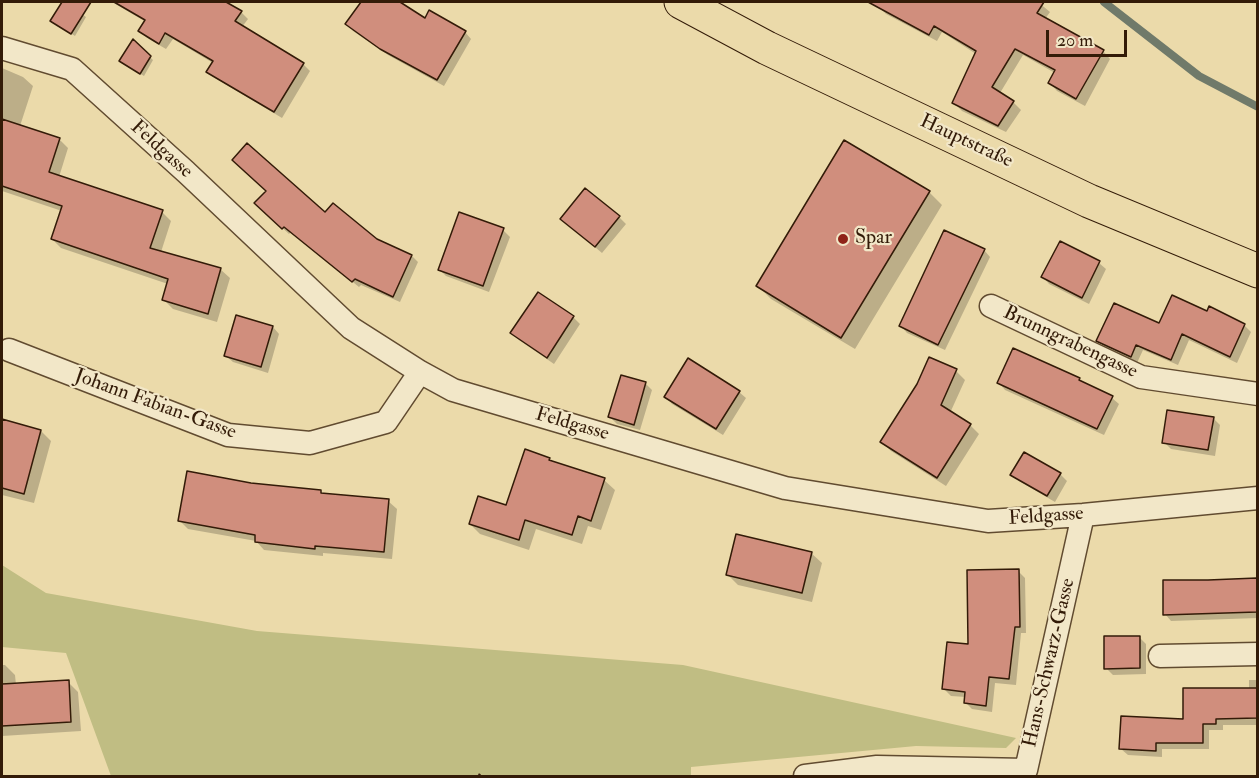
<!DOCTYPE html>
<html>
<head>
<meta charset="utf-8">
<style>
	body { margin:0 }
	#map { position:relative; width:1259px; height:778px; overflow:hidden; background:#ebdaaa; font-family:"IM FELL Double Pica",serif }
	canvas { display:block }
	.frame { position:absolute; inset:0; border:3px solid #331b08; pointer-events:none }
	.scale { position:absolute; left:1046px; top:30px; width:81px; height:27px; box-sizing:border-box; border:3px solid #331b08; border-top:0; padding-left:8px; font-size:18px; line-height:21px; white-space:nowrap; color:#331b08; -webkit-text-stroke:4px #f2e7c8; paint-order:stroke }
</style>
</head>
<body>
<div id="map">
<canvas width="1259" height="778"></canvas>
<div class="frame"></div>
<div class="scale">20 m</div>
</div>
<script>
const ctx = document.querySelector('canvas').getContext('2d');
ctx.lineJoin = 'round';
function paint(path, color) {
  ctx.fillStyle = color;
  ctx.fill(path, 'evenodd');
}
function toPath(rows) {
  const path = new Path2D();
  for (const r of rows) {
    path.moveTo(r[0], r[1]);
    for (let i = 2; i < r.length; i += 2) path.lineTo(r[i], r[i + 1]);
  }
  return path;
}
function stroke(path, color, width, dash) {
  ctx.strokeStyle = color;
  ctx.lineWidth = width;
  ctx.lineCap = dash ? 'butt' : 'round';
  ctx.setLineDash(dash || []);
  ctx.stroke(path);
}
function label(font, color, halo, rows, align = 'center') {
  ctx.font = font + ' "IM FELL Double Pica",serif';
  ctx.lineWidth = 4.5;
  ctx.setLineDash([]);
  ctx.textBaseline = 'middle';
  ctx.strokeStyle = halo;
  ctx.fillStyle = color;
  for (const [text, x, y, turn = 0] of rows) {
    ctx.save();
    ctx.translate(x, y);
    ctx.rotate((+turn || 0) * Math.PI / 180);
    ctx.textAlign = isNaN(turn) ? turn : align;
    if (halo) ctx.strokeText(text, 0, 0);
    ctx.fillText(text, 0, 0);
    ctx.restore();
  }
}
paint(toPath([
	[2,565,46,593,257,631,683,665,1016,738,1006,748,916,746,691,767,691,776,111,776,66,653,2,647]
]), '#c0bd83');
paint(toPath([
	[64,2,86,17,75,36,52,21],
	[112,2,223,2,241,12,248,19,242,27,303,64,310,71,282,118,215,78,208,72,213,63,173,39,166,49,147,38,140,31,146,22],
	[363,2,398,2,425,21,465,32,471,39,444,86,388,55,353,31,347,24],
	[881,2,1038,2,1050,12,1045,19,1103,51,1110,59,1085,106,1057,91,1050,83,1055,73,1023,55,1000,93,1013,102,1021,110,1006,132,962,111,954,103,976,54,942,32,937,41,886,14,878,6],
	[133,42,153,60,144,76,124,64],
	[2,68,23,77,33,86,20,126,59,139,68,148,59,177,162,212,171,221,161,252,220,269,230,278,217,322,173,309,164,300,168,284,61,248,52,239,62,211,2,191],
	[929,192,942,205,855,349,771,299,758,286],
	[262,209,325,214,377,240,412,256,418,262,400,302,361,285,359,287,291,232,289,234],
	[619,217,626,224,602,253,569,225],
	[503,230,510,237,489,292,446,276,440,270],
	[1060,243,1099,263,1106,269,1089,304,1049,284,1043,277],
	[984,250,990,257,945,350,907,333,901,326],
	[1208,313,1244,325,1251,332,1237,363,1189,340,1178,365,1143,350,1137,363,1105,347,1098,341],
	[237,317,273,327,279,334,268,373,233,362,226,356],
	[573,317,580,324,554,364,519,340,512,333],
	[956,371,965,380,950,413,970,425,979,434,946,486,891,451,882,442],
	[1079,379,1083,384,1112,398,1119,404,1104,435,1005,390,999,383],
	[645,383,652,390,640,430,617,424,610,417],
	[739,392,746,398,723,435,672,404,666,397],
	[1213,418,1220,425,1215,456,1171,449,1164,442],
	[2,421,41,431,51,441,34,503,2,495],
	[549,459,552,462,604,480,615,490,601,530,588,526,582,544,536,529,529,550,480,534,470,524,507,507],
	[1060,474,1067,481,1055,502,1019,481,1012,475],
	[250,484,321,492,324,495,388,501,397,509,392,559,323,553,323,556,264,550,256,541,188,529,180,521],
	[811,553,822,563,812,602,738,585,727,574],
	[1018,571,1025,578,1026,633,1021,633,1016,685,995,683,992,712,972,709,965,702,966,697,951,696,944,689],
	[1258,579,1258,618,1171,621,1165,614,1208,581],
	[1139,637,1146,644,1146,674,1113,675,1106,668],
	[2,665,5,665,15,675,16,685,68,682,78,692,81,731,2,736],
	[1249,680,1258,680,1258,725,1223,725,1223,730,1209,730,1209,749,1162,749,1162,757,1128,755,1121,749,1249,689]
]), '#0003');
stroke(toPath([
	[1104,2,1199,76,1258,107]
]), '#707a6a', 8);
const building = toPath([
	[62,2,91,2,71,34,50,21,62,2],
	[114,2,226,2,242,11,235,21,304,63,274,112,206,72,213,61,165,33,159,44,138,31,145,20,114,2],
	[361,2,400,2,425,18,429,10,466,31,437,80,380,49,345,24,361,2],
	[868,2,1044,2,1037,13,1104,50,1076,99,1048,83,1055,70,1015,49,992,87,1014,101,998,126,952,103,976,51,934,26,929,35,868,2],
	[133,39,151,56,140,74,119,61,133,39],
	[2,119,60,138,49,172,163,210,150,248,221,268,208,314,162,300,168,279,51,239,62,206,2,186,2,119],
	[844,140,930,191,841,338,756,286,844,140],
	[247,143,325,212,333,203,377,239,412,255,393,297,355,279,352,282,284,227,282,229,254,203,266,191,232,160,247,143],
	[585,188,620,216,595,247,560,219,585,188],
	[459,212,504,228,483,286,438,270,459,212],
	[944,230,985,249,938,345,899,326,944,230],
	[1060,241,1100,261,1082,298,1041,277,1060,241],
	[538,292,574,316,547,358,510,333,538,292],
	[1172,295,1207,311,1209,306,1245,324,1230,357,1182,334,1171,360,1136,345,1131,357,1096,341,1114,303,1159,323,1172,295],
	[236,315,273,326,261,367,224,356,236,315],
	[1013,348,1080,378,1079,380,1113,396,1097,429,997,383,1013,348],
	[929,357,957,369,941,405,971,424,937,478,880,442,917,384,929,357],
	[688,358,740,391,716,429,664,397,688,358],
	[621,375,646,382,634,425,608,417,621,375],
	[1167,410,1214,417,1208,450,1162,443,1167,410],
	[2,419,41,430,24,494,2,488,2,419],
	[525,449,550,458,549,460,605,478,591,521,578,516,572,535,525,520,519,540,469,524,478,496,506,505,525,449],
	[1024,452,1061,473,1047,496,1010,475,1024,452],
	[187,471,251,483,321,490,321,493,389,499,384,552,315,546,315,549,255,542,255,535,178,521,187,471],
	[736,534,812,552,802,593,726,575,736,534],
	[1019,569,1020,627,1015,627,1009,679,989,677,986,706,964,703,965,692,942,689,947,642,968,644,967,570,1019,569],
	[1257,578,1257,612,1163,615,1163,580,1208,580,1257,578],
	[1104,636,1140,636,1140,668,1104,669,1104,636],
	[69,680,71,722,2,726,2,684,69,680],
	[1183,688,1257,688,1257,718,1216,719,1216,724,1203,724,1203,743,1156,743,1156,751,1119,749,1121,716,1183,719,1183,688]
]);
paint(building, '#d08e7d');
stroke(building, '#331b08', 1.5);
const street = toPath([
	[2,48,72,69,186,172,351,328,420,372,453,390,785,488,988,521,1083,515,1258,498],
	[991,306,1141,377,1258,394],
	[9,350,228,435,310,443,386,422,420,372],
	[1160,656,1258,654],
	[805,776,877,767,1026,770,1083,515]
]);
const primary = toPath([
	[681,2,767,48,1089,201,1258,271]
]);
stroke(street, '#614b30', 25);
stroke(primary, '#331b08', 35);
stroke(toPath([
	[478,775,480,776]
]), '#331b08', 4, [4.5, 3]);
stroke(street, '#f2e7c8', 22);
stroke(primary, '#ebdaaa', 33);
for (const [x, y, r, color] of [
	[843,239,6,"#8f2418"]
]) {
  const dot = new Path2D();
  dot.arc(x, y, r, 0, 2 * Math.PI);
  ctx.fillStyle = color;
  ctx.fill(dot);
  stroke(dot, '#f2e7c8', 2);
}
label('20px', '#331b08', '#f2e7c8', [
	["Hauptstraße",966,142,25],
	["Feldgasse",161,150,42],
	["Brunngrabengasse",1070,343,25],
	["Johann Fabian-Gasse",155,405,20],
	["Feldgasse",572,425,16],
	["Feldgasse",1046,517,-4],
	["Hans-Schwarz-Gasse",1050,663,-77]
]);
label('20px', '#331b08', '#f2e7c8', [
	["Spar",855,239]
], 'left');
</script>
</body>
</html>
